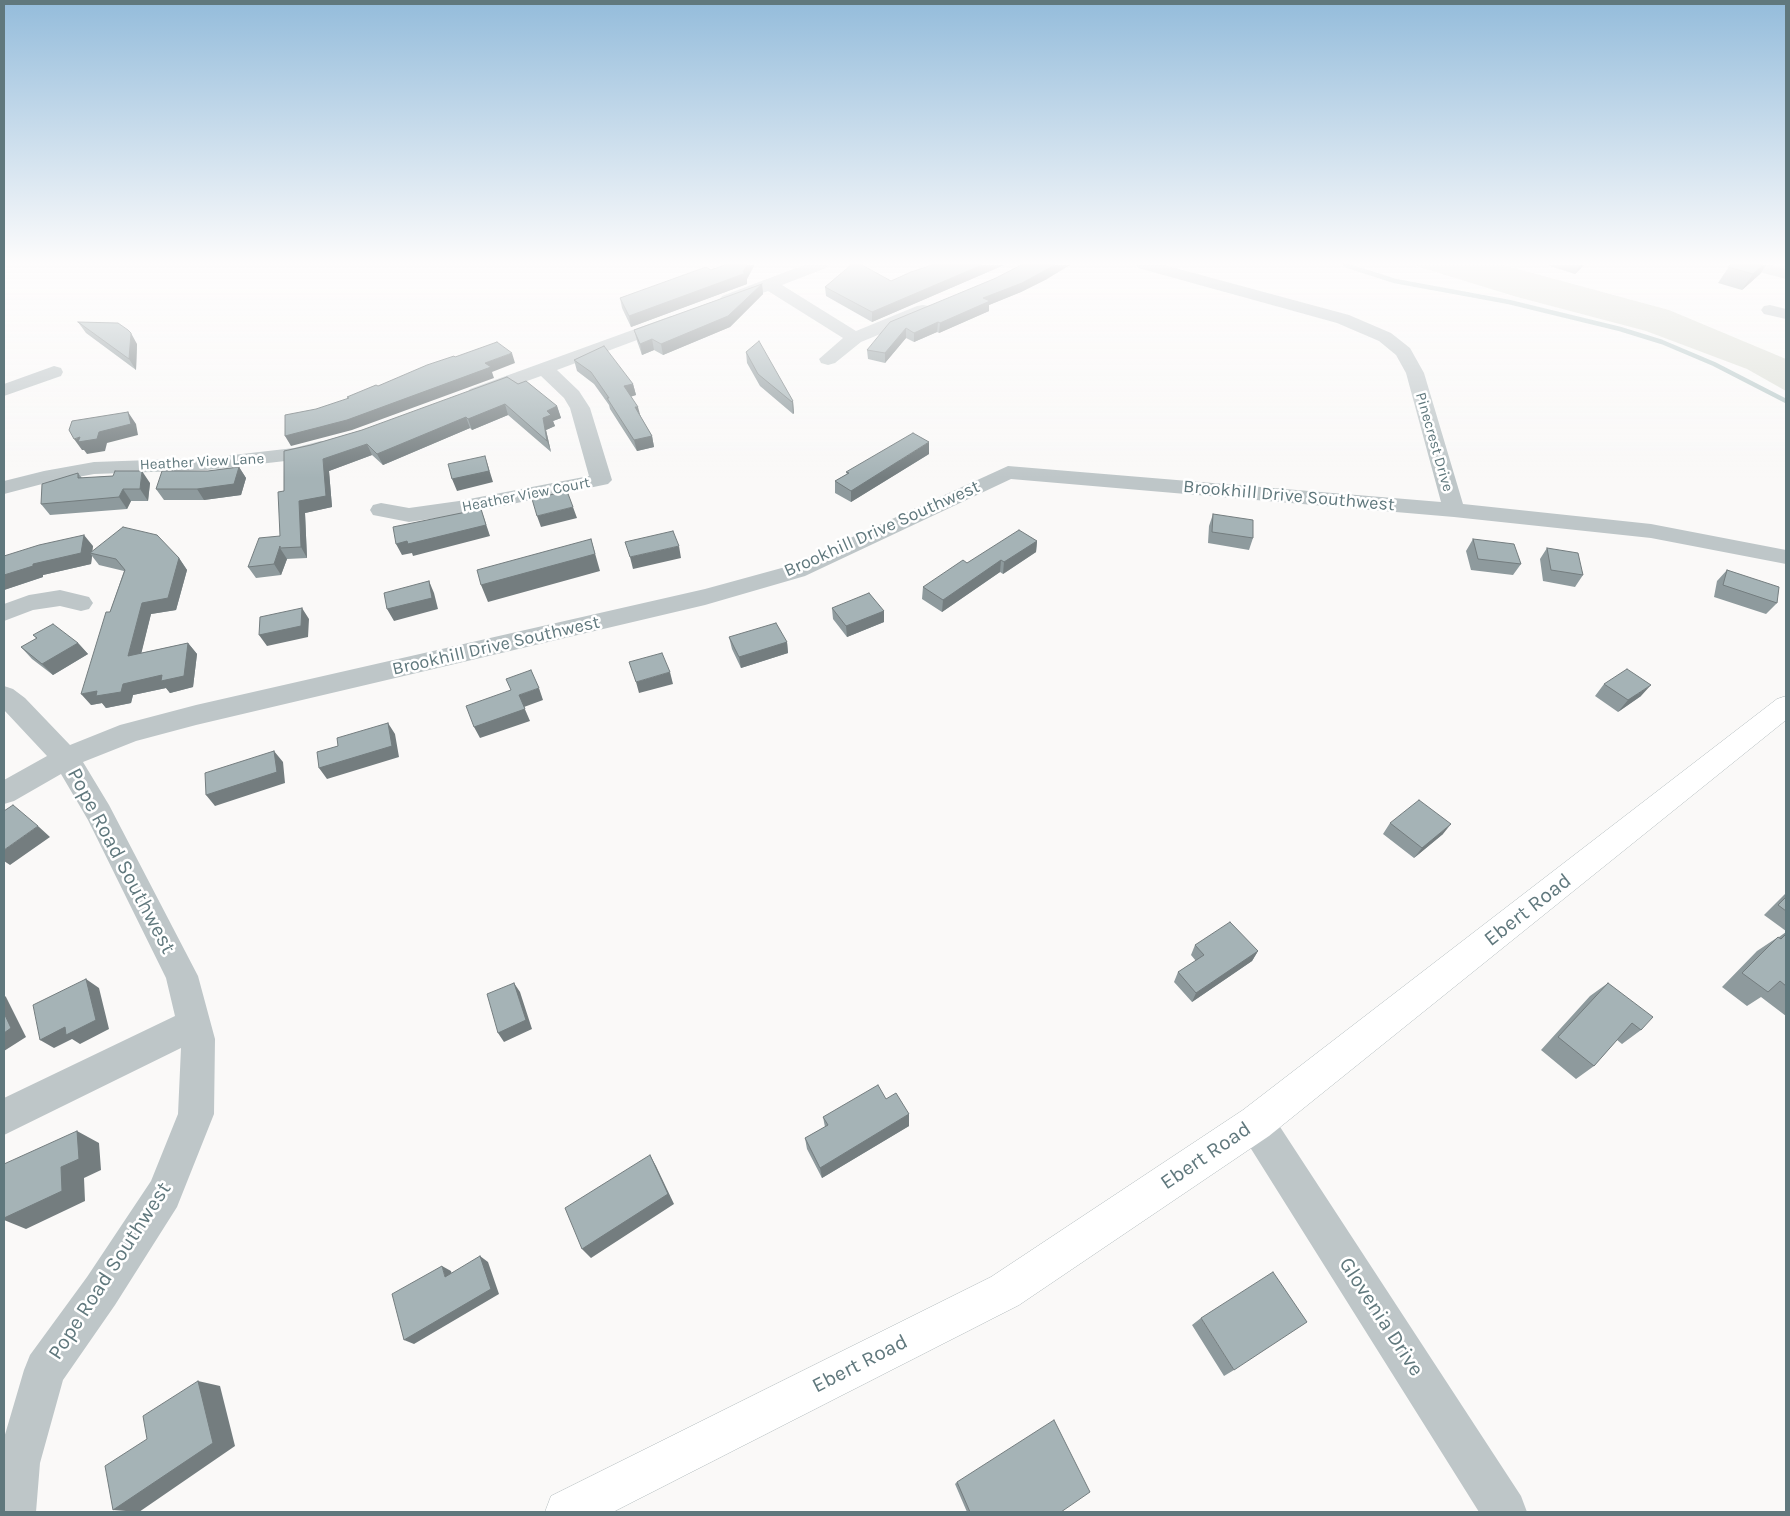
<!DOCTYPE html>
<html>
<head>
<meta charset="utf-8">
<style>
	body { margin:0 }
	#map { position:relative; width:1790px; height:1516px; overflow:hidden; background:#faf9f8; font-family:Karla,sans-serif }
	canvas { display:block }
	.frame { position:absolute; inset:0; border:5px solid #60787d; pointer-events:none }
</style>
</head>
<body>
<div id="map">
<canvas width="1790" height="1516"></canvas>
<div class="frame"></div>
</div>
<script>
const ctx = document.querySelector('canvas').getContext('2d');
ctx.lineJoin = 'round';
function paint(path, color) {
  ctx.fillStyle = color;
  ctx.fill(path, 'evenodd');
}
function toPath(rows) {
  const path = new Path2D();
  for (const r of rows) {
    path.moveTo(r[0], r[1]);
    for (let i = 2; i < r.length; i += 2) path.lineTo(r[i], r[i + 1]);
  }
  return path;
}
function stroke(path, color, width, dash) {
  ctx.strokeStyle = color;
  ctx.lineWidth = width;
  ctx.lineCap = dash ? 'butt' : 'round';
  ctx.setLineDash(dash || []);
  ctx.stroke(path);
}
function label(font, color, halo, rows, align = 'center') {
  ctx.font = font + ' Karla,sans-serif';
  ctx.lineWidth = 5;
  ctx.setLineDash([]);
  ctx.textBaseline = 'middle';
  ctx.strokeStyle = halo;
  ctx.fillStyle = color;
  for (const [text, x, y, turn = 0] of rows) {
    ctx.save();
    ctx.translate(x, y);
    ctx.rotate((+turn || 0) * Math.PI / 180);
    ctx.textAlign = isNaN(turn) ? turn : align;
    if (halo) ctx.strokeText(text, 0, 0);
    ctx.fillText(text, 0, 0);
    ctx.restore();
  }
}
paint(toPath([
	[1413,265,1503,265,1669,310,1786,359,1786,391,1747,369,1646,331,1517,297]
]), '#dcdfd7');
stroke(toPath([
	[1345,265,1395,281,1509,302,1620,329,1662,342,1714,364,1786,401]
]), '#b6c8c8', 4.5);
const major = toPath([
	[1786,696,1786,720,1269,1136,1019,1305,613,1512,545,1512,551,1496,991,1277,1243,1110,1777,699,1786,696]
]);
stroke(major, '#b2bbbd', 1);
paint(toPath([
	[804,265,828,265,826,268,782,285,856,331,917,306,923,305,929,306,932,310,929,314,861,342,835,363,828,365,821,363,819,359,843,338,768,291,728,305,722,304,719,300,722,296,804,265],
	[1136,265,1164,265,1349,315,1391,333,1410,348,1424,373,1463,504,1651,524,1786,550,1786,564,1651,538,1454,517,1011,479,805,576,705,605,196,725,136,741,83,762,109,805,198,976,215,1039,214,1114,177,1207,115,1305,63,1380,40,1463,36,1512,4,1512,4,1438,24,1370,30,1355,87,1277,151,1181,178,1114,181,1048,4,1135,4,1098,175,1016,166,978,88,820,61,774,14,801,4,804,4,780,47,756,4,710,4,686,13,689,25,698,70,745,120,725,196,705,705,589,789,566,1008,466,1441,502,1406,373,1396,355,1379,341,1337,323,1138,268,1136,265],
	[1742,265,1771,265,1786,269,1786,279,1744,268,1742,265],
	[1770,305,1786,309,1786,319,1764,314,1761,310,1764,306,1770,305],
	[671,316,677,317,680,321,677,325,557,370,579,391,590,408,612,480,608,484,459,515,409,522,373,515,370,510,373,505,381,503,409,508,459,501,589,476,570,408,564,398,541,376,477,399,470,397,467,393,470,389,671,316],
	[54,366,61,368,63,372,61,376,4,396,4,384,54,366],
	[321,441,328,443,331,447,328,451,294,460,207,470,94,474,46,483,4,494,4,481,44,471,94,462,207,458,294,448,321,441],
	[60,590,89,597,93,603,89,609,81,611,60,606,33,610,4,621,4,604,29,595,60,590],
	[1256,1105,1269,1110,1521,1496,1527,1512,1479,1512,1243,1136,1238,1123,1243,1110,1256,1105]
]), '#bec6c8');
paint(major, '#fff');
paint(toPath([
	[725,265,754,265,754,266,747,279,747,284,631,327,622,308,620,298],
	[932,265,1004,265,872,322,826,296,825,287,891,281],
	[1547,265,1584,265,1575,274],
	[1730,265,1766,265,1760,274,1742,290,1718,283],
	[996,278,1047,279,1021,292,989,305,989,311,939,333,937,332,914,342,906,338,885,363,868,359,867,350],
	[762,284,763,294,730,327,663,355,654,350,642,355,637,341,634,330],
	[78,322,137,344,136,370,86,333],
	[746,352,793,401,794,413,793,414,760,386,747,363],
	[574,360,633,384,636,395,631,396,641,417,652,436,654,447,637,451,610,409,609,405,594,384,577,371],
	[518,384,557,406,561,418,553,421,555,426,546,430,551,452,508,415,472,430,470,428,383,465,372,455,329,471,332,507,305,513,307,558,287,559,281,575,256,578,248,567,280,536,284,491,311,445],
	[929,454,851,502,835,493,835,481,847,474,846,472],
	[239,467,246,478,241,495,204,500,164,500,156,489,208,471],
	[78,473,82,478,113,476,150,483,148,501,131,501,127,509,50,515,41,504],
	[1213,514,1253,538,1249,550,1208,543,1209,526],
	[1473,539,1521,564,1513,575,1471,570,1466,551],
	[1037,541,1036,552,1003,574,1000,572,942,612,922,599,923,587,967,563],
	[93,546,92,551,179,558,187,570,176,610,151,614,141,653,188,643,197,654,193,687,170,693,166,688,133,695,131,703,106,708,102,703,91,705,110,612,124,571,99,565,92,556,91,564,43,575,43,577,4,590,4,556],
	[1547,548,1583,575,1575,587,1543,581,1540,559],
	[1727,570,1777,603,1766,614,1714,597,1717,581],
	[832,608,884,611,884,622,847,637,833,619],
	[33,635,78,643,88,654,53,675,32,659,21,647,37,639],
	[729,637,787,642,788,653,741,668,732,649],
	[1604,684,1641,696,1618,712,1595,696],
	[1390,823,1443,834,1414,858,1383,834],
	[1786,893,1786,931,1764,915],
	[1786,932,1786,1016,1761,997,1747,1006,1722,987,1757,951,1778,937,1779,937],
	[1195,945,1258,951,1252,961,1192,1002,1174,982,1178,972,1196,961,1191,955],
	[1608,983,1641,1030,1622,1044,1617,1040,1594,1066,1576,1079,1541,1050,1590,996],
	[886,1099,909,1114,909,1126,822,1178,807,1149,805,1138,825,1127,823,1117],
	[1201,1318,1234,1370,1224,1376,1192,1325],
	[957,1482,1061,1512,967,1512,955,1484]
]), '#8e9a9d');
paint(toPath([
	[747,265,754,265,754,266,747,279,747,284,631,327,629,316,743,272],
	[982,265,1004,265,872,322,872,312],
	[1055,265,1070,265,1047,279,1021,292,989,305,989,311,939,333,940,323,983,298],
	[1580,265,1584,265,1575,274],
	[1763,265,1766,265,1760,274,1742,290,1753,274],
	[762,284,763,294,730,327,663,355,661,344],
	[938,322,937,332,914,342,914,333],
	[906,328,906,338,885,363,885,353],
	[131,333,137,344,136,370,129,359],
	[652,339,654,350,642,355,640,344],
	[512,353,515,363,492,372,494,378,352,430,291,446,285,436],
	[633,384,636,395,627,398,624,386],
	[793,401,794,413,793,414,792,402],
	[505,404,508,415,472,430,468,419],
	[557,406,561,418,553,421,555,426,546,430,551,452,547,441,543,418,547,411],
	[635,407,638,407,641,418],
	[128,412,136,424,138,435,107,443,105,451,87,454,84,450,82,450,74,439,99,432],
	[466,417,470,428,383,465,377,454],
	[652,436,654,447,637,451,634,440],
	[929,442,929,454,851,502,851,491],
	[367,444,372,455,329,471,332,507,305,513,307,558,301,547,299,501,323,459],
	[485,456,493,482,457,491,452,479],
	[239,467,246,478,241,495,204,500,197,489],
	[142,471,150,483,148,501,140,489],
	[123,489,131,501,127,509,119,497],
	[573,507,577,518,541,527,537,516],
	[481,509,490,536,413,556,412,553,402,555,396,544],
	[84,535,93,546,92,554,90,553,92,556,91,564,43,575,43,577,4,590,4,575,33,564],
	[591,539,600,571,488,602,481,585],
	[1037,541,1036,552,1003,574,1004,562],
	[280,546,280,548,287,559,281,575,274,564],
	[679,546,681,558,633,569,630,557],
	[179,558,187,570,176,610,151,614,138,667,128,656,142,603],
	[1001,560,1000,572,942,612,943,600],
	[429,581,434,593,438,609,394,621,387,609],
	[302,608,309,619,308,637,267,646,259,635],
	[884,611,884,622,847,637,846,626],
	[787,642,788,653,741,668,739,657],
	[78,643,88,654,53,675,42,664],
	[188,643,197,654,193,687,170,693,166,688,133,695,131,703,106,708,102,703,91,705,81,694,123,684],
	[670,672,673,684,639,693,636,682],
	[1651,685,1641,696,1618,712,1628,700],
	[539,688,543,700,524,707,530,721,480,738,474,727,519,695],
	[388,723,395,734,399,757,327,779,319,768],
	[274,751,283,762,285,783,215,806,206,795],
	[1451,824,1443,834,1414,858,1422,848],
	[38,826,50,837,10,865,4,861,4,850],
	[1258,951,1252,961,1192,1002,1196,993],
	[86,979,99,988,109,1029,80,1044,72,1039,54,1048,40,1040],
	[514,983,520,992,532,1029,504,1042,498,1033],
	[4,995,6,997,26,1037,4,1051],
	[909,1114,909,1126,822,1178,820,1168],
	[77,1131,99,1143,101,1170,84,1178,85,1201,26,1229,4,1220,4,1218,61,1167],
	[650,1155,656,1166,674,1204,591,1258,582,1249],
	[480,1256,488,1262,499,1294,414,1344,404,1340],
	[442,1266,451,1271,454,1282,445,1277],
	[198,1381,220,1386,235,1446,139,1512,113,1510]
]), '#747d7f');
const building = toPath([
	[725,265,747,265,743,272,746,273,629,316,620,298,706,267,711,270,725,265],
	[851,265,862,265,891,281,911,272,932,265,982,265,872,312,825,287,851,265],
	[1021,265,1055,265,1022,283,983,298,990,301,940,323,938,322,914,333,906,328,885,353,867,350,890,322,996,278,1021,265],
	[1730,265,1763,265,1753,274,1728,267,1730,265],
	[762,284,728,316,661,344,652,339,640,344,634,330,762,284],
	[78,322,118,323,128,330,131,333,129,359,78,322],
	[759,341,793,401,792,402,758,374,746,352,759,341],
	[497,342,512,353,485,363,491,367,347,420,285,436,285,415,316,409,349,398,347,397,376,385,378,386,427,365,454,356,455,357,497,342],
	[604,346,633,384,624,386,638,407,635,407,652,436,634,440,607,398,609,398,591,372,574,360,604,346],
	[507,377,518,384,526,381,557,406,547,411,551,415,543,418,547,441,505,404,468,419,466,417,377,454,367,444,323,459,326,496,299,501,301,547,280,548,280,546,274,564,248,567,259,538,280,536,278,492,284,491,284,451,311,445,362,430,507,377],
	[128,412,131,424,99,432,97,439,78,442,80,437,74,439,69,430,72,421,128,412],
	[913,433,929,442,851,491,835,481,849,473,846,472,913,433],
	[485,456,489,471,452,479,448,464,485,456],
	[239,467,234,484,197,489,156,489,162,471,208,471,239,467],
	[115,471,142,471,140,489,123,489,119,497,41,504,42,484,78,473,78,478,113,476,115,471],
	[567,491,573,507,537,516,532,499,567,491],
	[481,509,486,525,408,544,407,541,396,544,393,527,481,509],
	[1213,514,1253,520,1253,538,1212,532,1213,514],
	[123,527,157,535,179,558,168,598,142,603,128,656,188,643,184,676,161,681,162,675,123,684,121,692,96,696,97,691,81,694,106,612,110,612,125,570,116,559,90,553,123,527],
	[1019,530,1037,541,1004,562,1001,560,943,600,923,587,963,560,967,563,1019,530],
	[673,531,679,546,630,557,625,542,673,531],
	[84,535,81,553,33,564,33,566,4,575,4,556,39,545,84,535],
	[591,539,595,554,481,585,477,570,591,539],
	[1473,539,1514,544,1521,564,1478,559,1473,539],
	[1547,548,1578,553,1583,575,1551,570,1547,548],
	[1727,570,1779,587,1777,603,1723,585,1727,570],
	[429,581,432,598,387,609,384,593,429,581],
	[869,593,884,611,846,626,832,608,869,593],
	[302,608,301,626,259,635,260,617,302,608],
	[776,623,787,642,739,657,729,637,776,623],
	[53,624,78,643,42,664,21,647,37,638,33,635,53,624],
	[662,653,670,672,636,682,629,662,662,653],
	[1627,669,1651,685,1628,700,1604,684,1627,669],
	[531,670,539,688,519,695,525,709,474,727,466,706,511,690,506,679,531,670],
	[388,723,392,746,319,768,317,752,338,746,337,738,388,723],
	[274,751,277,772,206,795,205,773,274,751],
	[1419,800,1451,824,1422,848,1390,823,1419,800],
	[13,805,38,826,4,850,4,811,13,805],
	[1786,897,1786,911,1778,905,1786,897],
	[1230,922,1258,951,1196,993,1178,972,1204,955,1195,945,1230,922],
	[1786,934,1786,986,1780,981,1768,992,1742,973,1778,937,1781,939,1786,934],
	[86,979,96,1020,66,1035,65,1027,40,1040,33,1005,86,979],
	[514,983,526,1020,498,1033,487,994,514,983],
	[1608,983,1653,1017,1641,1030,1632,1023,1594,1066,1558,1037,1608,983],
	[4,1013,11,1028,4,1033,4,1013],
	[878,1085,886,1099,896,1093,909,1114,820,1168,805,1138,828,1125,823,1117,878,1085],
	[77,1131,79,1159,61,1167,62,1191,4,1218,4,1164,77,1131],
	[650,1155,668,1194,582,1249,565,1208,650,1155],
	[480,1256,491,1289,404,1340,392,1294,442,1266,445,1277,480,1256],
	[1273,1272,1307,1322,1234,1370,1201,1318,1273,1272],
	[198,1381,213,1443,113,1510,105,1466,147,1439,143,1416,198,1381],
	[1054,1420,1090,1492,1061,1512,970,1512,957,1482,1054,1420]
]);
paint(building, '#a5b3b6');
stroke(building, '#747d7f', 1);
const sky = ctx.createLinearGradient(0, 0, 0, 478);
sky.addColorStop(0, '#94bcdb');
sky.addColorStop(0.55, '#fdfcfc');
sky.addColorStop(1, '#fdfcfc00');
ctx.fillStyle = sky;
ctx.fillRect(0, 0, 1790, 478);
label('15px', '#60787d', '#fff', [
	["Pinecrest Drive",1434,442,74],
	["Heather View Lane",202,462,-3],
	["Heather View Court",526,495,-11]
]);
label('18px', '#60787d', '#fff', [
	["Brookhill Drive Southwest",1289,496,5],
	["Brookhill Drive Southwest",882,529,-24],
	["Brookhill Drive Southwest",496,646,-13]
]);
label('21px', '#60787d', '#fff', [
	["Pope Road Southwest",121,861,62],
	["Ebert Road",1528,910,-38],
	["Ebert Road",1206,1156,-34],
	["Pope Road Southwest",110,1271,-57],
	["Glovenia Drive",1381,1317,57],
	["Ebert Road",860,1364,-27]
]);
</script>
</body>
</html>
